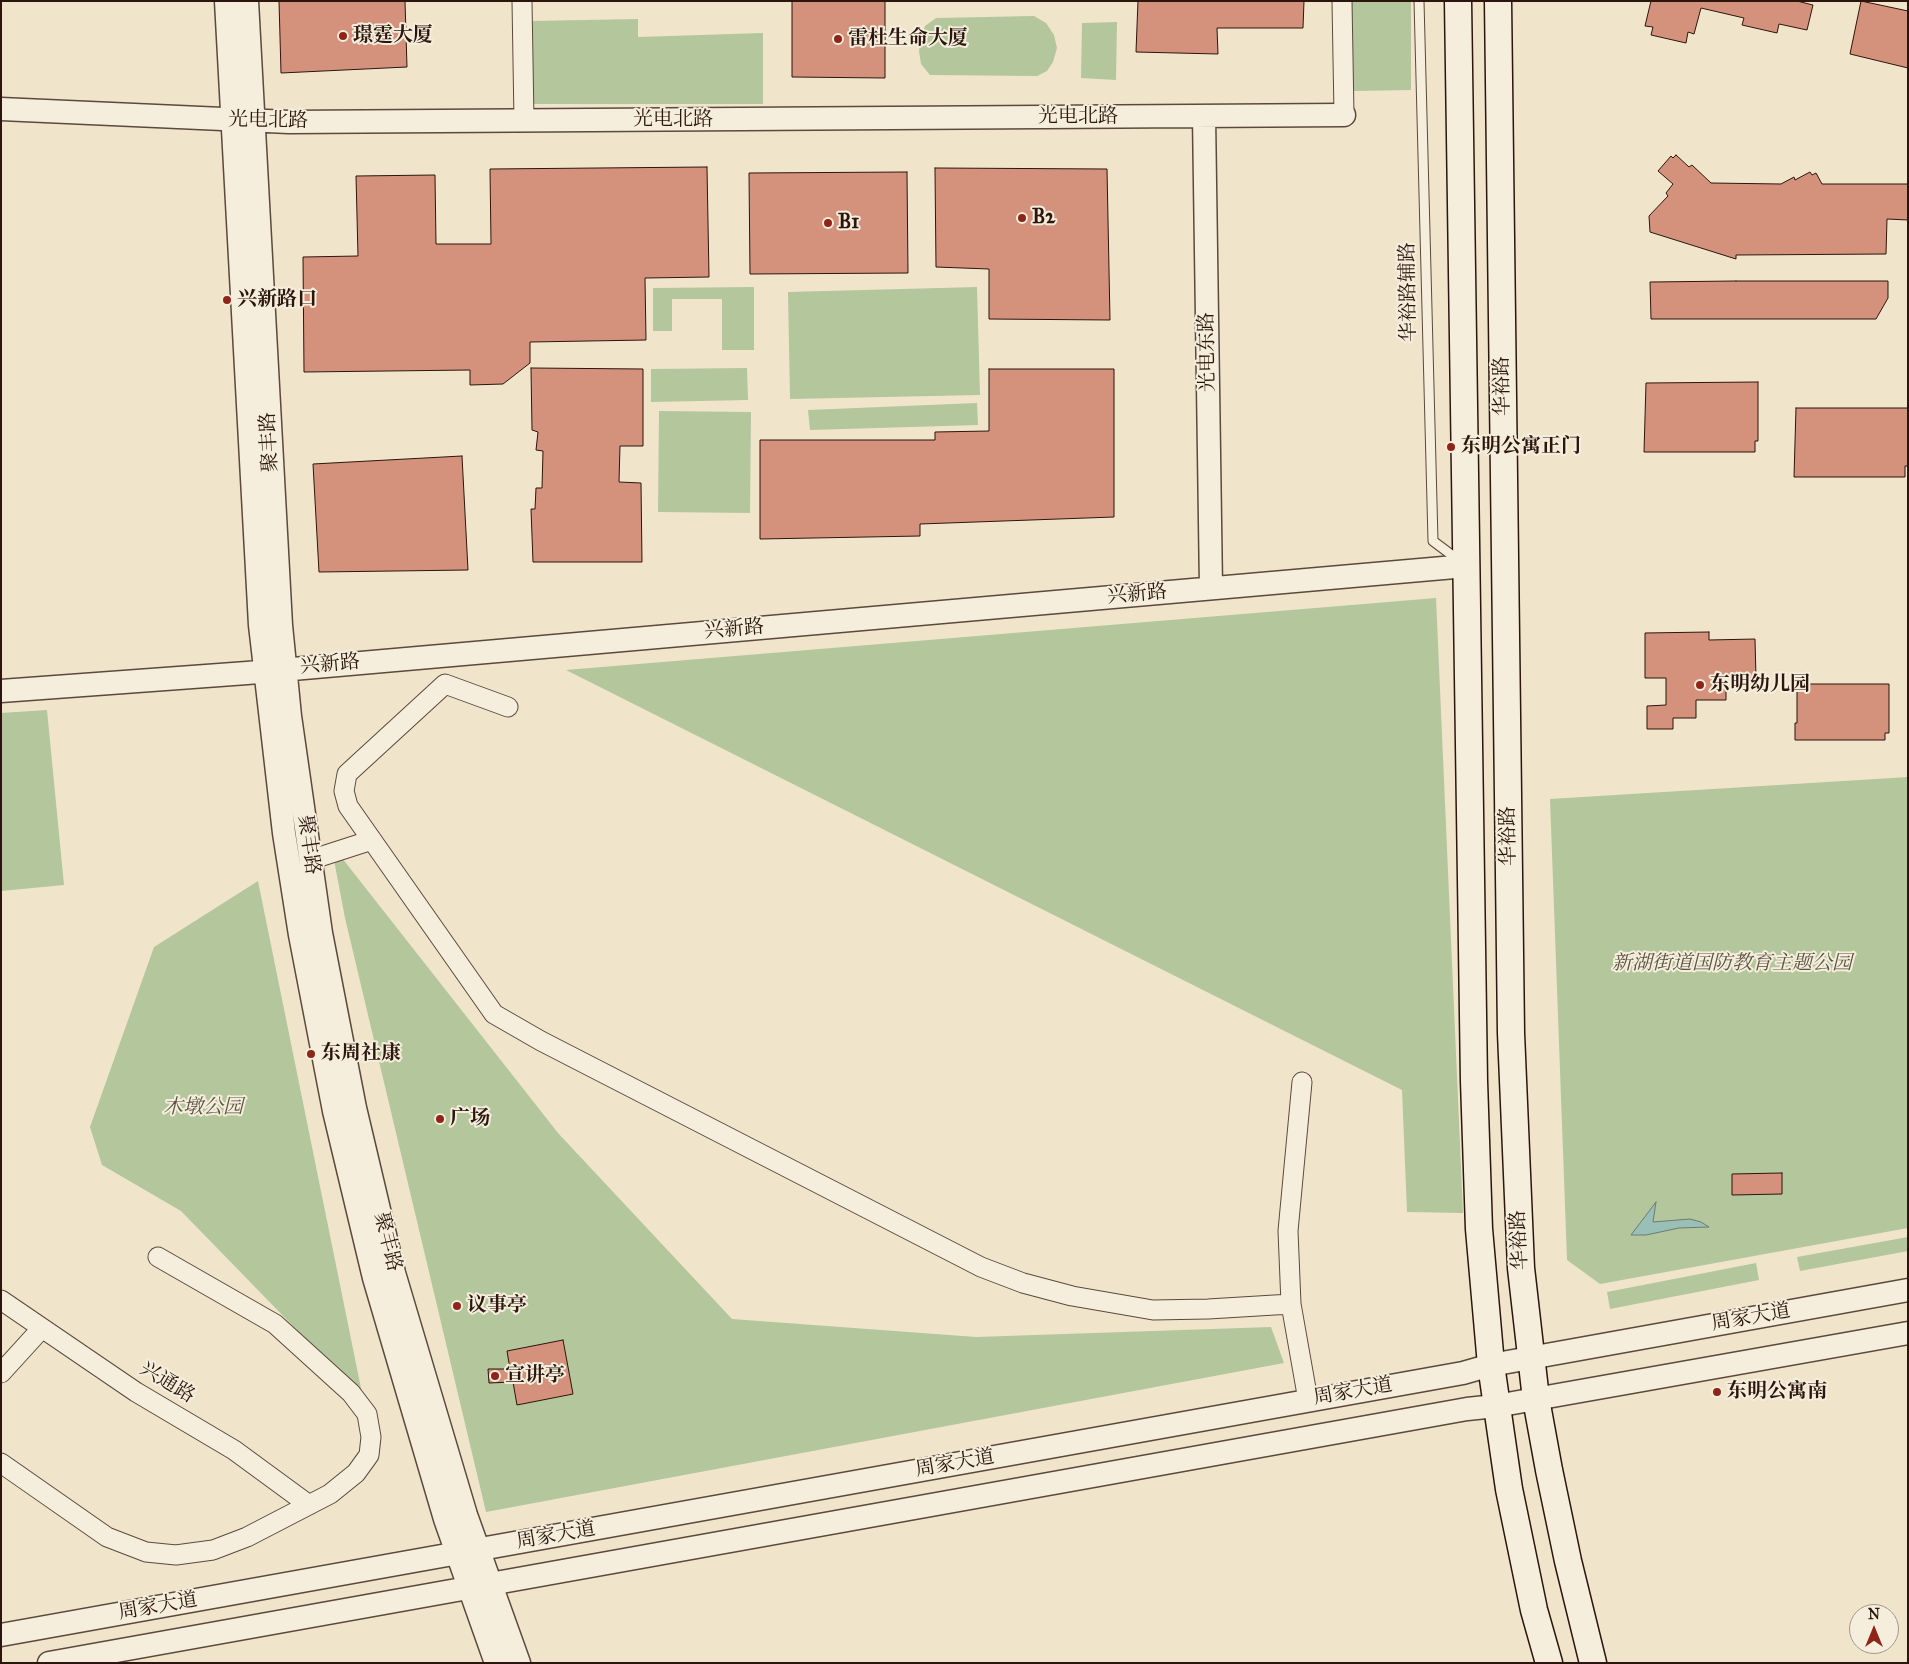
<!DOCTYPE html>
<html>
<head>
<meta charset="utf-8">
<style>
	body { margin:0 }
	#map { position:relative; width:1909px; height:1664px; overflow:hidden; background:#f0e5cb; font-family:"IM FELL Great Primer",serif }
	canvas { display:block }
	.frame { position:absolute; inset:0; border:2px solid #2b150d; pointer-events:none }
	.north { position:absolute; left:1849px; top:1604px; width:50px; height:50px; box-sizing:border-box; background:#f5eedd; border:1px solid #a4978a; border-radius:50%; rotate:0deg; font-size:14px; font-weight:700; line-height:20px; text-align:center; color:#2b150d }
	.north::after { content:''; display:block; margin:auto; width:18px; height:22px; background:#8f2418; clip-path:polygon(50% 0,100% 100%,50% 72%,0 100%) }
</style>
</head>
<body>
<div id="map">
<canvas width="1909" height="1664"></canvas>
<div class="frame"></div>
<div class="north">N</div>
</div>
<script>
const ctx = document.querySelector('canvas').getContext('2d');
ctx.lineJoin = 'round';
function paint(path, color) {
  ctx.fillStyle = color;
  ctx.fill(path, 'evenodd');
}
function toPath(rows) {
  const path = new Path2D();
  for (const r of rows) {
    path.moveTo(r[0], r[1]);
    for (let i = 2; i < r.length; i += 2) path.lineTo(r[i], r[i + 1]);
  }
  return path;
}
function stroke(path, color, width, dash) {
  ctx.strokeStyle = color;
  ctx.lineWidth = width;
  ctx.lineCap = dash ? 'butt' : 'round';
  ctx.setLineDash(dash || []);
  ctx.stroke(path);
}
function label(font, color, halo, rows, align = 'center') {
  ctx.font = font + ' "IM FELL Great Primer","Noto Serif SC",serif';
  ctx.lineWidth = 4;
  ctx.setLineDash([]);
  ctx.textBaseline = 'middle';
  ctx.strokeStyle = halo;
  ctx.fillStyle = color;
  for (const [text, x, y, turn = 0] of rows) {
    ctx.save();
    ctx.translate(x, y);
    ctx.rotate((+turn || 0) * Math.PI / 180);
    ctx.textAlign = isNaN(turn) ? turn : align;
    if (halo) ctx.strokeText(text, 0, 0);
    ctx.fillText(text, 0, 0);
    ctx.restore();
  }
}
paint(toPath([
	[1348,1,1411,1,1411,90,1353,91],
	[1034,16,1046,23,1054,35,1057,48,1053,62,1047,71,1037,76,930,75,921,64,919,51,921,39,925,26,936,18],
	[638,19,638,37,763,33,763,104,532,104,530,21],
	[1117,22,1116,80,1081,78,1082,23],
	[754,287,754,350,722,350,722,299,672,299,672,331,653,331,653,288],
	[977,287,980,395,790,399,788,292],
	[747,368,748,400,651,402,651,369],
	[977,403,978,425,810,430,808,410],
	[659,411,751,412,750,513,658,512],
	[1436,598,1463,1213,1407,1212,1402,1090,566,670],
	[47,710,64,885,1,891,1,713],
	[1908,777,1908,1228,1600,1284,1567,1260,1550,799],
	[331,844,558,1133,732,1319,976,1337,1271,1327,1284,1363,486,1512,345,918],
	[258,881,363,1398,181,1211,102,1165,90,1127,154,947],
	[1908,1237,1908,1251,1800,1271,1797,1257],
	[1756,1263,1759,1280,1610,1309,1607,1292]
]), '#b4c69b');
const water = toPath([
	[1656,1202,1653,1222,1690,1219,1701,1222,1709,1227,1679,1228,1646,1235,1631,1235,1656,1202]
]);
paint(water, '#9abfb7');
stroke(water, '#6e7b73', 1);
const building = toPath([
	[279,1,405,1,407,67,281,73,279,1],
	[792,1,885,1,885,78,792,77,792,1],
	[1138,1,1304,1,1303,28,1217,28,1218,54,1136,52,1138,1],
	[1651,1,1797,1,1813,5,1807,30,1779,24,1777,33,1742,25,1744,18,1701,8,1694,34,1688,32,1686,43,1651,35,1653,27,1645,26,1651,1],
	[1861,1,1908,11,1908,68,1850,54,1861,1],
	[1676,155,1689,167,1692,165,1711,183,1781,184,1794,177,1795,180,1810,172,1812,175,1816,173,1822,184,1908,184,1908,220,1887,219,1886,254,1736,255,1736,259,1650,232,1649,216,1668,196,1666,193,1673,184,1658,171,1671,156,1673,158,1676,155],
	[707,167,709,277,645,278,646,340,530,342,530,363,503,384,470,385,470,370,304,372,303,257,358,256,356,176,435,175,436,244,491,244,490,169,707,167],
	[935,168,1107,169,1110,320,989,319,989,269,936,267,935,168],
	[907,172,908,273,750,274,749,173,907,172],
	[1736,281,1888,281,1888,298,1876,319,1651,319,1650,282,1736,281],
	[531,368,643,369,643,446,620,446,619,482,641,483,642,562,533,562,531,509,535,509,536,488,542,488,543,451,536,450,538,432,532,430,531,368],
	[989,369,1114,369,1114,517,920,524,920,536,760,539,760,440,935,440,935,432,989,431,989,369],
	[1758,382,1758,441,1755,441,1755,452,1644,452,1646,383,1758,382],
	[1796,408,1908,408,1908,466,1905,466,1905,477,1794,477,1796,408],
	[462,456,468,570,319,572,313,464,462,456],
	[1709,632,1709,640,1755,639,1756,678,1726,678,1726,700,1696,700,1696,718,1673,718,1673,729,1647,729,1647,706,1666,705,1666,678,1645,678,1645,633,1709,632],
	[1797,684,1889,684,1889,733,1885,733,1885,740,1795,740,1795,723,1797,723,1797,684],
	[1782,1173,1782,1194,1732,1195,1732,1174,1782,1173],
	[563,1340,573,1394,517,1405,513,1382,489,1383,488,1369,510,1369,507,1351,563,1340]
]);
paint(building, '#d4927d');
stroke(building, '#2b150d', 1);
const service = toPath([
	[1419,1,1433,541,1461,562]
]);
const minor = toPath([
	[522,1,524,121],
	[1342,1,1344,115],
	[508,707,445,684,347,774,344,791,348,806,494,1014,541,1041,981,1267,1023,1283,1072,1296,1153,1310,1208,1309,1291,1304],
	[310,860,372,840],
	[1302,1082,1288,1231,1291,1304,1308,1400],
	[1,1300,136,1392,234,1450,309,1505],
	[1,1373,42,1328],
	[1,1463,107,1537,146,1552,176,1555,213,1550,247,1537,330,1494,356,1473,369,1455,371,1437,367,1414,351,1393,275,1324,158,1257]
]);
const tertiary = toPath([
	[226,1,260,625,284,833,300,935,334,1111,374,1278,445,1519,496,1663],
	[247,1,281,625,290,716,321,933,355,1108,394,1273,466,1515,519,1663],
	[1,109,289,122,1344,115],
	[1204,116,1211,588],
	[1,691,247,673,1466,566],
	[1,1635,1463,1373,1491,1365,1908,1290],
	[49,1663,1467,1409,1496,1406,1908,1333]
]);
const secondary = toPath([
	[1458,1,1474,1081,1479,1229,1491,1365,1509,1489,1534,1610,1549,1663],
	[1498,1,1511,1033,1521,1268,1536,1399,1549,1470,1568,1561,1593,1663]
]);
stroke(service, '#5c493c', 11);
stroke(minor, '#5c493c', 21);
stroke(tertiary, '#5c493c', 25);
stroke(secondary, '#2b150d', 29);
stroke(service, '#f5eedd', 9);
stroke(minor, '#f5eedd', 19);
stroke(tertiary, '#f5eedd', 22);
stroke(secondary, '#f5eedd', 26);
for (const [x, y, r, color] of [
	[343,36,5,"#8f2418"],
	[838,39,5,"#8f2418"],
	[1022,218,5,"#8f2418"],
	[828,223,5,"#8f2418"],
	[227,300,5,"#8f2418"],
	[1451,447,5,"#8f2418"],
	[1700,685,5,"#8f2418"],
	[311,1054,5,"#8f2418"],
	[440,1119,5,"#8f2418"],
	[457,1306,5,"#8f2418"],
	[495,1376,5,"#8f2418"],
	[1717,1392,5,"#8f2418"]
]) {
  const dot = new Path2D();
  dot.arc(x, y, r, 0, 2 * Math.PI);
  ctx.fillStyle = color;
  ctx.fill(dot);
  stroke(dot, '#f5eedd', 2);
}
label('bold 20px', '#2b150d', '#f5eedd', [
	["璟霆大厦",353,36],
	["雷杜生命大厦",848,39],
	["B2",1032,218],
	["B1",838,223],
	["兴新路口",237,300],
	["东明公寓正门",1461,447],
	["东明幼儿园",1710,685],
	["东周社康",321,1054],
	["广场",450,1119],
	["议事亭",467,1306],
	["宣讲亭",505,1376],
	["东明公寓南",1727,1392]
], 'left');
label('20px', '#2b150d', '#f5eedd', [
	["光电北路",1078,117],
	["光电北路",673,120],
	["光电北路",268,121,1],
	["华裕路辅路",1409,292,-91],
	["光电东路",1208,352,-91],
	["华裕路",1503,386,-91],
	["聚丰路",270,442,-93],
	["兴新路",1137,595,-5],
	["兴新路",734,630,-5],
	["兴新路",330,665,-5],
	["华裕路",1509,836,-91],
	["聚丰路",308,845,82],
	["华裕路",1520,1240,-93],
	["聚丰路",387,1242,76],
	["周家大道",1751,1318,-10],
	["兴通路",167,1383,31],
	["周家大道",1353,1392,-10],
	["周家大道",955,1464,-10],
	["周家大道",556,1536,-10],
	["周家大道",158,1607,-10]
]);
label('italic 20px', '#5b533f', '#f5eedd', [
	["新湖街道国防教育主题公园",1732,964],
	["木墩公园",203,1108]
]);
</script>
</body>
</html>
